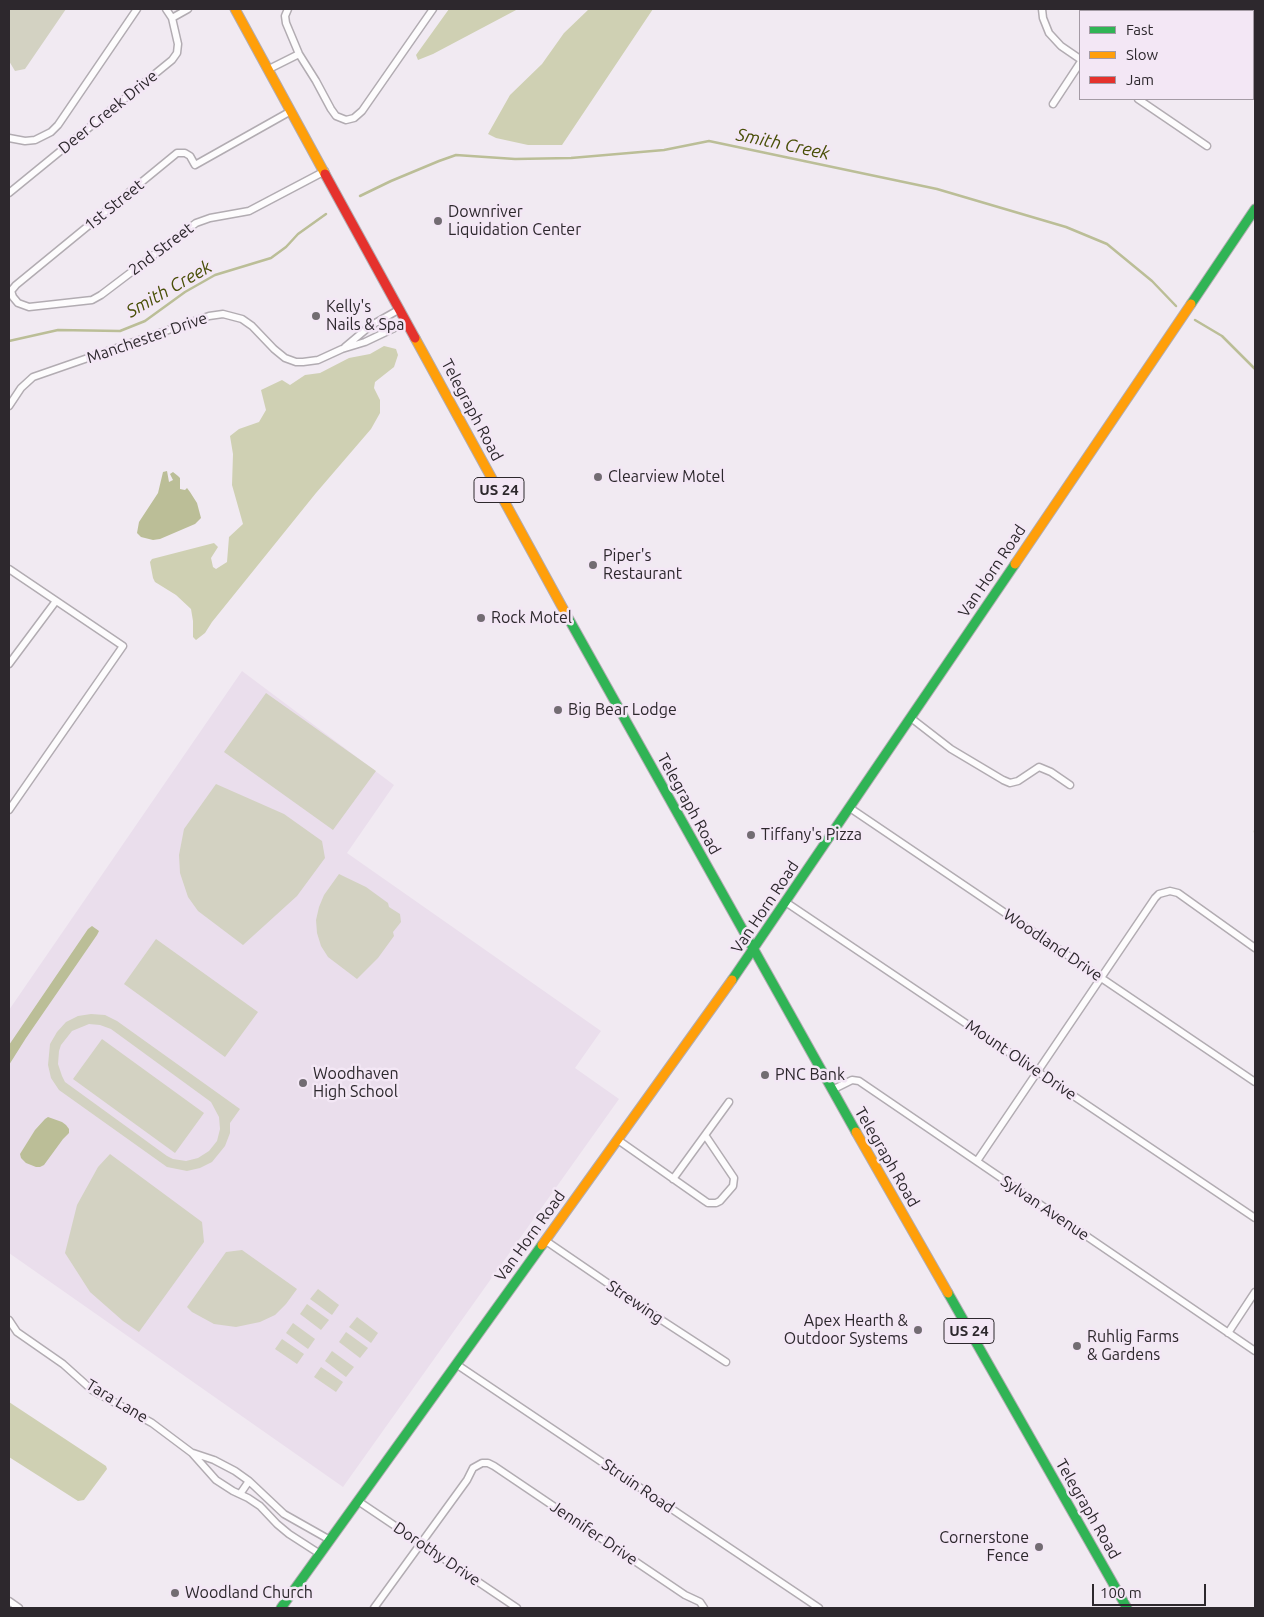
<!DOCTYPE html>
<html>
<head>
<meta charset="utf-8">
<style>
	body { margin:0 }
	#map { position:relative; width:1264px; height:1617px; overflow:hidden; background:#f1eaf2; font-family:Ubuntu,sans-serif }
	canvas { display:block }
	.frame { position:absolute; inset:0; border:10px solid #2d282d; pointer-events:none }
	.legend { position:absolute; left:1079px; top:10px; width:175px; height:90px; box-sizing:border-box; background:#f3e7f5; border:1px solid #a49ba5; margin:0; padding:6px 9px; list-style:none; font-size:15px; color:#2d282d }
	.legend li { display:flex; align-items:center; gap:10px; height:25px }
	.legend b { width:25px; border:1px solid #a49ba5 }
	.scale { position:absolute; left:1092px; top:1584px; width:114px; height:22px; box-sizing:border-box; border:2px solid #2d282d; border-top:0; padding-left:6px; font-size:15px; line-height:18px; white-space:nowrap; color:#2d282d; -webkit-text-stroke:4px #f3e7f5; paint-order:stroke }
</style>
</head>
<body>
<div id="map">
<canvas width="1264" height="1617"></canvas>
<div class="frame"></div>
<ul class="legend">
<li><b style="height:6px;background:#30b455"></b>Fast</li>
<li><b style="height:6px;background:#ff9f0a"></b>Slow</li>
<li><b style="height:6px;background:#e5322d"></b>Jam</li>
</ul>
<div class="scale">100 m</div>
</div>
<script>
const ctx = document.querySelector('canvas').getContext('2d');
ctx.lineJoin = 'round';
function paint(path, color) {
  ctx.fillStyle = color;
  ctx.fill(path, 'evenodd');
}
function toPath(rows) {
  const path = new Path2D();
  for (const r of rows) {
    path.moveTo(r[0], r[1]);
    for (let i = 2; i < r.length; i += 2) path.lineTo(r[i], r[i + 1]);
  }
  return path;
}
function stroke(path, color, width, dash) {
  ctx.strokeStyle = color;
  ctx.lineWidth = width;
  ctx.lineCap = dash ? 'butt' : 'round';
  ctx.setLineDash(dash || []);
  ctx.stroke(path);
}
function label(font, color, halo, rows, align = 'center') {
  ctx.font = font + ' Ubuntu,sans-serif';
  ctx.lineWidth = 5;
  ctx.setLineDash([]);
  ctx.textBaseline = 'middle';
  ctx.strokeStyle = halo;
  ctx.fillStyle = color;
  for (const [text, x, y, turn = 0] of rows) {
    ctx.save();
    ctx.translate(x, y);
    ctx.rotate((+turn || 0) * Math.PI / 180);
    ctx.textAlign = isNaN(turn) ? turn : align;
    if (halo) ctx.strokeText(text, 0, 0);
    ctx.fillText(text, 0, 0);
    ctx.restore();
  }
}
paint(toPath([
	[242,671,394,785,347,853,601,1031,575,1068,619,1099,343,1487,9,1253,9,1010]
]), '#eadeec');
paint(toPath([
	[9,9,66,9,25,69,15,71,9,61],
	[266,693,376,771,333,830,224,752],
	[216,784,284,814,322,841,325,858,297,896,243,945,198,911,188,897,180,873,179,855,184,829],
	[339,874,366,887,388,903,389,907,400,914,401,922,393,932,394,936,378,958,357,979,328,957,321,946,317,933,316,920,319,907,324,895],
	[156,939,258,1012,225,1057,124,984],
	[91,1014,105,1015,117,1021,240,1109,230,1123,230,1133,225,1146,212,1162,200,1168,187,1171,167,1167,59,1090,51,1078,48,1065,50,1044,57,1032,66,1022,78,1016],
	[89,1024,100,1025,111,1029,211,1102,219,1117,220,1129,217,1141,209,1151,198,1158,186,1161,173,1159,167,1156,65,1082,62,1076,58,1064,59,1051,61,1045,72,1031],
	[102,1039,204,1113,175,1153,73,1079],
	[110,1154,202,1222,204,1242,139,1332,123,1321,90,1292,65,1253,77,1205,98,1167],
	[242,1250,297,1289,286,1304,275,1315,260,1322,236,1327,214,1324,192,1312,187,1307,226,1252],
	[318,1289,339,1305,332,1315,310,1299],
	[307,1304,329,1320,321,1330,300,1314],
	[357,1317,378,1333,371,1343,349,1327],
	[293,1323,315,1339,308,1349,286,1333],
	[346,1332,368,1348,360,1358,339,1342],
	[282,1339,304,1354,297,1364,275,1349],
	[332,1351,354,1367,346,1377,325,1361],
	[321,1367,343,1382,336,1392,314,1377]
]), '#d3d2c2');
paint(toPath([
	[449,9,518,9,433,54,418,60,416,55],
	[589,9,653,9,562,145,528,145,496,138,488,134,510,95,542,64,564,33],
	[384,346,396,349,398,355,394,367,375,382,374,388,380,400,380,413,371,429,316,493,212,622,205,633,196,640,193,637,193,621,191,609,176,595,155,582,153,578,150,562,152,559,214,543,218,547,211,558,213,567,216,569,227,562,229,537,243,524,232,485,233,454,230,436,239,429,259,422,266,410,261,390,282,380,290,385,305,375,320,373,349,358,370,354],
	[9,1402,106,1466,107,1469,84,1500,78,1501,9,1457]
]), '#cfd0b3');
paint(toPath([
	[167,471,169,482,173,480,170,474,173,472,178,476,180,478,180,489,185,490,187,488,190,492,197,503,201,518,195,524,160,539,153,540,141,537,137,533,139,522,158,493,163,472],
	[92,926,99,931,97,935,26,1038,9,1065,9,1045,88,929],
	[48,1117,62,1122,66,1125,69,1129,69,1133,63,1139,44,1165,40,1167,36,1167,26,1163,21,1158,20,1154,35,1130,45,1119]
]), '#bbbe97');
stroke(toPath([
	[360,196,391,181,439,161,456,155,515,159,571,158,664,150,709,141,937,189,1066,227,1107,244,1152,281,1176,306],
	[1195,320,1222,336,1255,369],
	[9,341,58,330,120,331,145,321,185,292,215,275,271,258,286,247,298,234,326,214],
	[1255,831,1255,832]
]), '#bbbe97', 2.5);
const street = toPath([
	[288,9,285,16,286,23,299,54,316,81,331,109,336,116,346,120,354,118,362,111,433,9],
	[1042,9,1043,18,1049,33,1061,46,1080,59],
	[1177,9,1180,11],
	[172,18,188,9],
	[1253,59,1255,61],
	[269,69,299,54],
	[1138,99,1207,146],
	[1053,104,1080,63],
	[291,111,195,165,190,156,185,153,177,153,16,285,11,291,13,297,18,303,29,307,92,300,101,295,196,223,210,218,249,211,325,171],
	[9,138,25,141,35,140,51,132,58,125,137,9],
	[9,193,172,60,177,53,178,44,172,18,166,9],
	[345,347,370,326,400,309],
	[9,406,21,388,33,377,209,316,223,314,242,319,252,326,274,349,285,358,296,362,303,362,318,360,342,349,365,342,407,322],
	[9,569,123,646,9,810],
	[9,664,56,601],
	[911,718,951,749,1003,780,1010,783,1018,781,1039,767,1051,772,1070,785],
	[850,808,1255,1082],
	[787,903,1255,1218],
	[832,1090,852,1080,859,1081,1255,1351],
	[618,1140,705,1201,708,1203,716,1203,720,1201,733,1186,734,1178,705,1135],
	[977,1161,1155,898,1159,894,1170,891,1178,893,1255,948],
	[673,1179,729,1102],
	[546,1241,663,1321,726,1362],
	[9,1320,17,1332,63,1364,92,1390,152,1423,192,1453,216,1480,233,1491,248,1498,260,1506,277,1524,289,1534,320,1554],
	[1228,1333,1255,1292],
	[456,1364,819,1608],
	[193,1453,214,1460,235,1471,249,1481,284,1514,330,1540],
	[240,1494,249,1481],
	[358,1501,517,1608],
	[9,1601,19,1608],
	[374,1608,467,1480,473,1468,482,1463,488,1463,494,1466,685,1595,700,1602,704,1608]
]);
const fast = toPath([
	[1191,304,1255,209],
	[566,614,856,1132],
	[732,980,1015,564],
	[948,1293,1127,1608],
	[281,1608,542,1245]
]);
const slow = toPath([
	[235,9,325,174],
	[415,338,566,614],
	[1015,564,1191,304],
	[856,1132,948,1293],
	[542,1245,732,980]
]);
const jam = toPath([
	[325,174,415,338]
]);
stroke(street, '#b2acb2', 9);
stroke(fast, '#b2acb2', 11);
stroke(slow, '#b2acb2', 11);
stroke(jam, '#b2acb2', 11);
stroke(street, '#fdfcfd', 6);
stroke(fast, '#30b455', 9);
stroke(slow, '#ff9f0a', 9);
stroke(jam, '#e5322d', 9);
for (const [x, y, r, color] of [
	[438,221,5,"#726c72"],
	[316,316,5,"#726c72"],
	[598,477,5,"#726c72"],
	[593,565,5,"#726c72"],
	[481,618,5,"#726c72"],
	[558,710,5,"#726c72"],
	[751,835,5,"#726c72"],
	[765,1075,5,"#726c72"],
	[303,1083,5,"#726c72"],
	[918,1330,5,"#726c72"],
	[1077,1346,5,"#726c72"],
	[1039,1547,5,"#726c72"],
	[175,1593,5,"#726c72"]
]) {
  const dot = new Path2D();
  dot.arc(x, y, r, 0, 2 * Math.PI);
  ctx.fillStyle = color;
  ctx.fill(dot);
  stroke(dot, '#f3e7f5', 2);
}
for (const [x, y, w] of [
	[499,490,50],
	[969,1331,50]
]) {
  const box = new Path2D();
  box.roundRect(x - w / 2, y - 12.5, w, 25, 4);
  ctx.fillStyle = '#f3e7f5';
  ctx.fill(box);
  stroke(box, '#2d282d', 1);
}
label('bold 15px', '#2d282d', null, [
	["US 24",499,490],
	["US 24",969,1331]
]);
label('16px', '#2d282d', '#f3e7f5', [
	["Deer Creek Drive",108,112,-39],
	["1st Street",114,205,-39],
	["2nd Street",161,249,-37],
	["Manchester Drive",147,338,-19],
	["Telegraph Road",472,410,62],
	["Van Horn Road",992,571,-56],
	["Telegraph Road",689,804,61],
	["Van Horn Road",765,907,-56],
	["Woodland Drive",1053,945,34],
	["Mount Olive Drive",1021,1060,34],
	["Telegraph Road",887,1157,60],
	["Sylvan Avenue",1045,1208,34],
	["Van Horn Road",530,1236,-54],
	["Strewing",635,1302,34],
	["Tara Lane",117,1401,31],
	["Struin Road",638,1486,34],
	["Telegraph Road",1088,1509,60],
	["Jennifer Drive",594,1533,34],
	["Dorothy Drive",437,1554,34]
]);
label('16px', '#2d282d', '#f3e7f5', [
	["Downriver",448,212],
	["Liquidation Center",448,230],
	["Kelly's",326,307],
	["Nails & Spa",326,325],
	["Clearview Motel",608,477],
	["Piper's",603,556],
	["Restaurant",603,574],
	["Rock Motel",491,618],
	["Big Bear Lodge",568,710],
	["Tiffany's Pizza",761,835],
	["Woodhaven",313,1074],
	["High School",313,1092],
	["PNC Bank",775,1075],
	["Apex Hearth &",908,1321,"right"],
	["Outdoor Systems",908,1339,"right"],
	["Ruhlig Farms",1087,1337],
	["& Gardens",1087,1355],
	["Cornerstone",1029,1538,"right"],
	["Fence",1029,1556,"right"],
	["Woodland Church",185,1593]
], 'left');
label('italic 18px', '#494f07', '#f3e7f5', [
	["Smith Creek",783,144,12],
	["Smith Creek",169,289,-30]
]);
</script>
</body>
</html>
